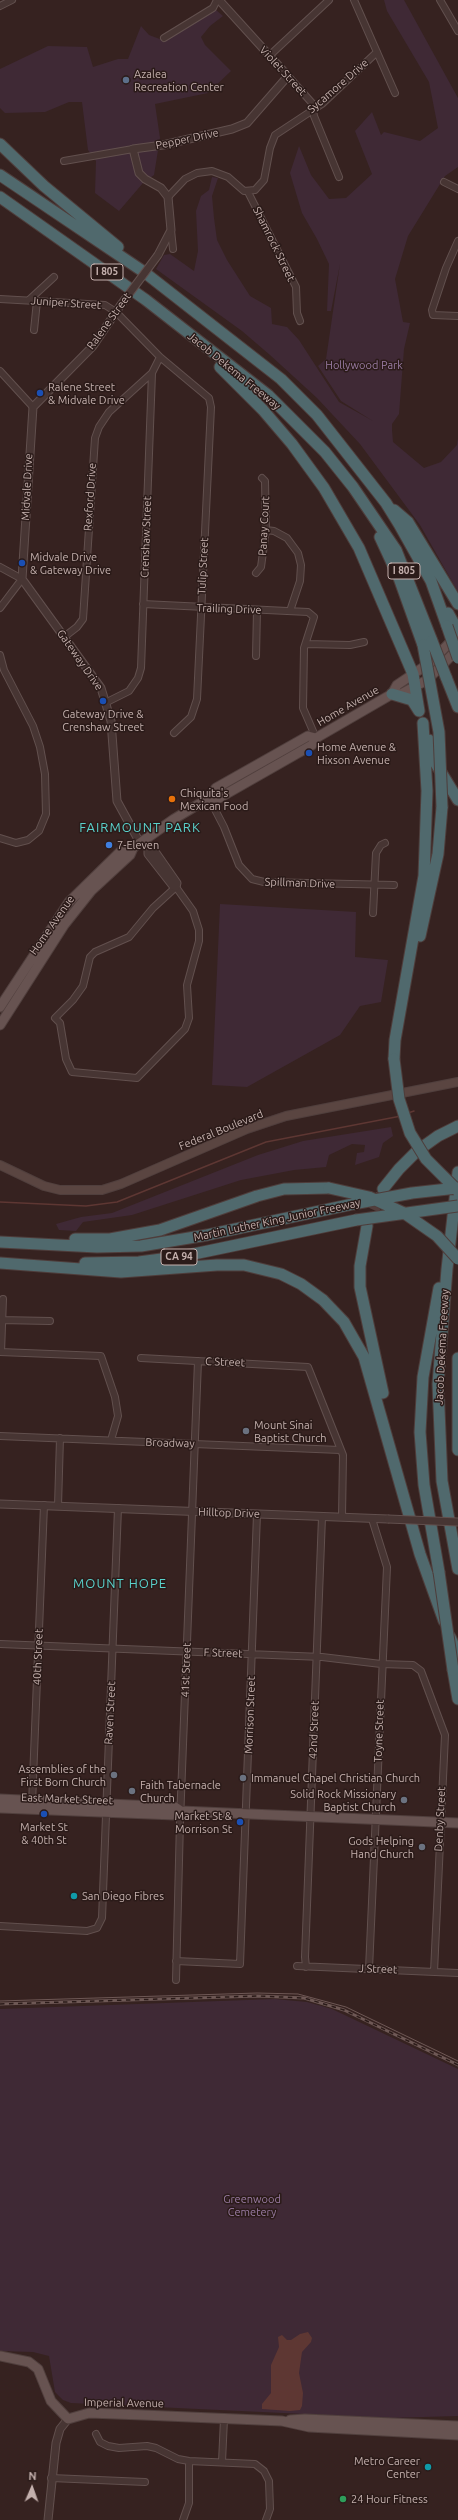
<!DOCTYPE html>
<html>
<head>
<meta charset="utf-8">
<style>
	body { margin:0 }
	#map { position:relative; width:458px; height:2520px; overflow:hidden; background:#362220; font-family:Ubuntu,sans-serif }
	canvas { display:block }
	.north { position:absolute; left:12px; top:2468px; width:40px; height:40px; -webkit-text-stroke:3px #2b1b19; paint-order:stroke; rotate:2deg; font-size:11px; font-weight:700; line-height:16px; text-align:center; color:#c4b0ad }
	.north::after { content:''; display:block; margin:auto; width:14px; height:18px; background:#c4b0ad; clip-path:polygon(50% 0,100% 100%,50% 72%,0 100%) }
</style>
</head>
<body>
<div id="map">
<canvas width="458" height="2520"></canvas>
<div class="north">N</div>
</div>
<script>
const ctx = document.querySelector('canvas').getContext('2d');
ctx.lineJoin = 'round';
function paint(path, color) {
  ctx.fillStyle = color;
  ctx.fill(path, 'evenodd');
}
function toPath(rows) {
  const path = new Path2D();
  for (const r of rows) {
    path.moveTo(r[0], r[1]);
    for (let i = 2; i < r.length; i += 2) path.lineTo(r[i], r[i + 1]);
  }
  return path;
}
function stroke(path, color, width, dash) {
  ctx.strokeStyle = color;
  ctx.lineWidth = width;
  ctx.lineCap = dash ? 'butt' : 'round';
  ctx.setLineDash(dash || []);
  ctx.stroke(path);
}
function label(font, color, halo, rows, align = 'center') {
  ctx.font = font + ' Ubuntu,sans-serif';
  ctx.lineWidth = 3;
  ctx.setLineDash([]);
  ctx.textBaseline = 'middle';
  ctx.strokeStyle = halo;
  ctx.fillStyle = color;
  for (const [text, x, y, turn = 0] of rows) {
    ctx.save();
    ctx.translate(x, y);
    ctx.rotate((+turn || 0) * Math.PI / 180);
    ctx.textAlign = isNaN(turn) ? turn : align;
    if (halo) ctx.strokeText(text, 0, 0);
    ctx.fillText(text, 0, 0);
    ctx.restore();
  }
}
paint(toPath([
	[384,0,404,0,458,98,458,167,445,176,408,236,395,279,403,322,410,323,404,349,399,414,392,424,392,430,393,442,424,468,441,462,457,445,458,438,458,592,420,525,360,444,317,398,270,355,242,331,156,269,164,255,170,254,194,271,198,251,196,211,201,196,209,190,212,177,218,178,212,196,214,218,217,240,227,260,250,296,271,308,272,324,287,327,299,340,339,402,373,421,341,401,318,366,326,359,340,264,331,311,327,311,329,264,317,239,302,213,290,173,299,146,311,175,329,199,346,198,372,174,355,131,372,112,381,135,384,132,420,141,438,128,429,82,387,11],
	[216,10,223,16,210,26,201,37,205,45,231,71,208,93,155,104,160,138,154,175,143,183,119,211,95,193,96,161,88,150,82,102,69,102,45,112,5,113,0,108,0,69,48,46,87,47,93,67,118,59,128,59,141,26,149,35,165,41],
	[220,904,356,912,355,957,388,960,381,1002,360,1006,340,1035,247,1087,212,1085],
	[391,1127,393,1136,383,1143,379,1157,355,1165,357,1153,364,1152,365,1145,352,1144,329,1155,326,1167,294,1170,241,1180,132,1215,83,1222,76,1231,59,1230,56,1224,81,1217,112,1213,258,1155,303,1141],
	[275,1999,307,2002,332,2009,458,2069,458,2416,389,2418,71,2403,63,2400,55,2392,49,2356,33,2352,0,2351,0,2009]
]), '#3f2935');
paint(toPath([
	[308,2332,312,2338,311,2342,302,2352,299,2373,303,2393,302,2406,300,2410,290,2411,262,2409,262,2404,271,2393,271,2365,279,2347,278,2337,282,2335,287,2340,291,2340,300,2334]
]), '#5e3733');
stroke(toPath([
	[408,1113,414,1111],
	[0,1202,86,1206,117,1202,266,1142,401,1116]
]), '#5e3733', 1.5);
stroke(toPath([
	[367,1225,381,1194]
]), '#523e3c', 11, [11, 5.5]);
const minor = toPath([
	[354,0,395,93],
	[440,0,458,31],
	[0,6,12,0],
	[164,38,213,8,217,0],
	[269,56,329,0],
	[288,76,312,103,314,116,339,177],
	[64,161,133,149],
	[444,182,458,189],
	[248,192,296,287,297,313,300,321],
	[168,197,185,179,197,173,212,171,228,177,244,191,255,190,264,180,270,148,275,135,322,104,377,52],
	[171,230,173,249],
	[458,241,446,268,432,310,433,315,458,316],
	[0,299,105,305,116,312,160,357,209,398,211,407,197,699,191,717,174,733],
	[29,300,54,277],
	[34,330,37,301],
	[0,371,33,407],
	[266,530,274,531,287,538,298,553,301,565,300,581,290,611],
	[0,567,22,579,0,608],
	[256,573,261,567,266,530,265,481,262,478],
	[143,604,308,612,314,617,304,648,303,708,316,738],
	[64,637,77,627,83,619,95,438,99,427,109,412,152,373],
	[306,644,350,645,364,642],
	[0,655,4,670,33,726,40,747,45,774,46,814,39,831,28,840,16,843,0,838],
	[256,656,257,610],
	[107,702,129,691,138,678,141,668,152,373,160,357],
	[209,798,224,827,239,865,252,879,264,882,394,885],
	[176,887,193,911,199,930,199,941,187,985,189,1018,185,1029,137,1078,72,1072,66,1059,60,1023,55,1018,73,1000,83,986,90,957,95,952,129,937,153,908,176,887],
	[373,913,376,853,381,845,385,843],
	[0,1320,50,1321],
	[0,1352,101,1356,115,1397,118,1416,111,1440],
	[1,1352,3,1299],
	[141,1358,308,1367,343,1455,342,1517],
	[0,1436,340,1450],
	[58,1506,60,1438],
	[0,1644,322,1657,381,1664,413,1665,421,1671,445,1735,434,1972],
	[32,1804,44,1505],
	[0,1926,87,1931,97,1928,102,1918,118,1508],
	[176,1961,240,1964,257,1514],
	[297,1966,458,1973],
	[306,1967,305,1957,322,1517],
	[369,1969,387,1567,372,1519],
	[176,1980,180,1821,198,1361],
	[96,2434,100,2442,108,2446,119,2448,147,2446,156,2448,178,2459,189,2461,255,2464,264,2471,269,2481,270,2509,266,2520],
	[222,2462,224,2419],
	[51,2478,145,2482],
	[183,2520,189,2503,189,2461]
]);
const tertiary = toPath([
	[158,255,171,230,168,197,161,188,145,179,139,173,133,149,163,145,232,129,247,123,288,76,219,0],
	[120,306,93,346,33,407,22,579,101,688,111,721,117,801,140,843,154,850,177,883,176,887],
	[148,849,148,854,173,886,176,887],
	[0,1504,388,1519],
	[48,2520,56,2443,60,2429,68,2419]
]);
const secondary = toPath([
	[0,1165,44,1186,60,1190,102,1190,121,1184,247,1129,286,1116,458,1082]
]);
const primary = toPath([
	[392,694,397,685,431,662,456,636],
	[209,798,216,788,308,736,316,738],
	[0,1007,69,902,120,852,133,848,174,819,209,798,219,798,312,745,316,738,392,694,401,694,427,680,458,649],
	[0,1025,64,925,91,891,130,855,133,848],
	[0,1799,175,1807,181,1811,458,1823],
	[0,1808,175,1815,181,1811],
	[0,2356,29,2362,38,2369,51,2401,68,2419,89,2413,143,2415,282,2421,309,2427,458,2435],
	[290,2420,305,2419,458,2426]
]);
const motorway = toPath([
	[0,144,44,186,118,247],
	[0,175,144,272,281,379,317,415,386,503,399,524,431,581,447,626],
	[0,197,146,300,268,395,325,452,353,487,396,550,432,641],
	[220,367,263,410,292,444,324,488,359,548,413,674,419,711],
	[394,510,408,522,458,604],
	[380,537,399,578,423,645],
	[448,613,458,631],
	[446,677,458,707],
	[392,694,412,700,419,711],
	[429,740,436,764,458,800],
	[420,936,438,854,442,807],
	[394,1059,395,1040,424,876,427,791,423,723],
	[458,1172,447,1269,438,1384,442,1481,458,1569],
	[383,1189,399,1169,417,1151,438,1136,458,1126],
	[367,1226,360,1266,360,1287,383,1393],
	[75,1239,110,1239,160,1230,257,1196,284,1189,329,1188],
	[0,1242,97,1247,141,1246,207,1235,353,1204],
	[0,1263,121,1272,217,1265,244,1265,281,1274,301,1284,323,1300,344,1322,364,1357,420,1554,444,1621],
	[85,1263,139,1262,184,1256,356,1220],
	[458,1358,458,1450],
	[439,1572,424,1485,420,1432,423,1377,439,1288],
	[450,1637,458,1655],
	[453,1670,458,1699]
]);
stroke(minor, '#62504e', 8);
stroke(tertiary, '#62504e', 9);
stroke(secondary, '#503f3d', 10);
stroke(primary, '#503f3d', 11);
stroke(motorway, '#4e3d3b', 13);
stroke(minor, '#473533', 6);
stroke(tertiary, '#473533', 7);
stroke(secondary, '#5a4541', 8);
stroke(primary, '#675351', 9);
stroke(motorway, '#50696d', 11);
stroke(toPath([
	[0,2001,257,1993,298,1994,346,2007,458,2061]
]), '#6e5855', 1);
const rail = toPath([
	[0,2004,258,1996,304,1998,344,2010,458,2065]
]);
stroke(rail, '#6e5855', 3);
stroke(rail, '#2b1b19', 1.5, [4.5]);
const tertiaryBridge = toPath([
	[120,306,158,255],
	[388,1519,458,1522]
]);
const motorwayBridge = toPath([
	[447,626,458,658],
	[432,641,446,677],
	[423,645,439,732,442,807],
	[394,1059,399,1099,410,1133,426,1159,458,1191],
	[329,1188,369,1197,404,1213,437,1236,458,1259],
	[353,1204,412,1193,457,1188],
	[356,1220,458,1206],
	[439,1572,453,1670]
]);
stroke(tertiaryBridge, '#62504e', 9, []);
stroke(motorwayBridge, '#4e3d3b', 13, []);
stroke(tertiaryBridge, '#473533', 7);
stroke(motorwayBridge, '#50696d', 11);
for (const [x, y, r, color] of [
	[126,80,4,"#5c6f8a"],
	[40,393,4,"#1a4fb4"],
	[22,563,4,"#1a4fb4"],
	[103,701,4,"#1a4fb4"],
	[309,753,4,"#1a4fb4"],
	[172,799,4,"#e8710a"],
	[109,845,4,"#3f7fe0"],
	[246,1431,4,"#6b7280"],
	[114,1775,4,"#6b7280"],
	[243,1778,4,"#6b7280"],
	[132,1791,4,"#6b7280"],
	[404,1800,4,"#6b7280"],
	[44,1814,4,"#1a4fb4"],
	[240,1822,4,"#1a4fb4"],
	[422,1847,4,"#6b7280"],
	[74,1896,4,"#0f9aa8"],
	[428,2467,4,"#0f9aa8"],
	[343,2499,4,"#2e9e5b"]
]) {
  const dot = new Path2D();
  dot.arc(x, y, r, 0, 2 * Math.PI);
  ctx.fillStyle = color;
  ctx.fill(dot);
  stroke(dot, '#2b1b19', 1.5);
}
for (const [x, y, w] of [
	[107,272,32],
	[404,571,32],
	[179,1257,36]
]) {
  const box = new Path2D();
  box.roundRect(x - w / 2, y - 8, w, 16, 3);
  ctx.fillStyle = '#2b1b19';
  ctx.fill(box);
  stroke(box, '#c4b0ad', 1);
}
label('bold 10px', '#c4b0ad', null, [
	["I 805",107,272],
	["I 805",404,571],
	["CA 94",179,1257]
]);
label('11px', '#c4b0ad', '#2b1b19', [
	["Violet Street",283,71,47],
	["Sycamore Drive",338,86,-41],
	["Pepper Drive",187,139,-12],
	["Shamrock Street",274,244,64],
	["Juniper Street",66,303,4],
	["Ralene Street",109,321,-54],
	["Jacob Dekema Freeway",234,371,39],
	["Midvale Drive",27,487,-87],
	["Rexford Drive",90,497,-86],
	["Panay Court",264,526,-87],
	["Crenshaw Street",146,537,-88],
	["Tulip Street",203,566,-87],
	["Trailing Drive",229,609,2],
	["Gateway Drive",80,660,55],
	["Home Avenue",348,706,-30],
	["Spillman Drive",300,883,2],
	["Home Avenue",52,925,-55],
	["Federal Boulevard",221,1130,-22],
	["Martin Luther King Junior Freeway",277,1220,-12],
	["Jacob Dekema Freeway",442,1347,-87],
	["C Street",225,1362,2],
	["Broadway",170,1443,2],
	["Hilltop Drive",229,1513,2],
	["F Street",223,1653,2],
	["40th Street",38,1657,-88],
	["41st Street",186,1670,-88],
	["Raven Street",110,1713,-87],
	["Morrison Street",250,1715,-88],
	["42nd Street",314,1730,-88],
	["Toyne Street",379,1731,-88],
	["East Market Street",67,1799,2],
	["Denby Street",440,1819,-87],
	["J Street",378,1969,2],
	["Imperial Avenue",124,2403,1]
]);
label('11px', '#c4b0ad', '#2b1b19', [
	["Azalea",134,74],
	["Recreation Center",134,87],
	["Ralene Street",48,387],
	["& Midvale Drive",48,400],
	["Midvale Drive",30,557],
	["& Gateway Drive",30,570],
	["Gateway Drive &",103,714,"center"],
	["Crenshaw Street",103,727,"center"],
	["Home Avenue &",317,747],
	["Hixson Avenue",317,760],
	["Chiquita's",180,793],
	["Mexican Food",180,806],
	["7-Eleven",117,845],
	["Mount Sinai",254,1425],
	["Baptist Church",254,1438],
	["Assemblies of the",106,1769,"right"],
	["First Born Church",106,1782,"right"],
	["Immanuel Chapel Christian Church",251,1778],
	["Faith Tabernacle",140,1785],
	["Church",140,1798],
	["Solid Rock Missionary",396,1794,"right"],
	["Baptist Church",396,1807,"right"],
	["Market St &",232,1816,"right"],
	["Morrison St",232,1829,"right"],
	["Market St",44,1827,"center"],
	["& 40th St",44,1840,"center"],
	["Gods Helping",414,1841,"right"],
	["Hand Church",414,1854,"right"],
	["San Diego Fibres",82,1896],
	["Metro Career",420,2461,"right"],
	["Center",420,2474,"right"],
	["24 Hour Fitness",351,2499]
], 'left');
label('11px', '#9a7ca4', '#2b1b19', [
	["Hollywood Park",364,365],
	["Greenwood",252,2199],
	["Cemetery",252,2212]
]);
ctx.letterSpacing = '1px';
label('13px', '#5ad2cc', '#2b1b19', [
	["FAIRMOUNT PARK",140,828],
	["MOUNT HOPE",120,1584]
]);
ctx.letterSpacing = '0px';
</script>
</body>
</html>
